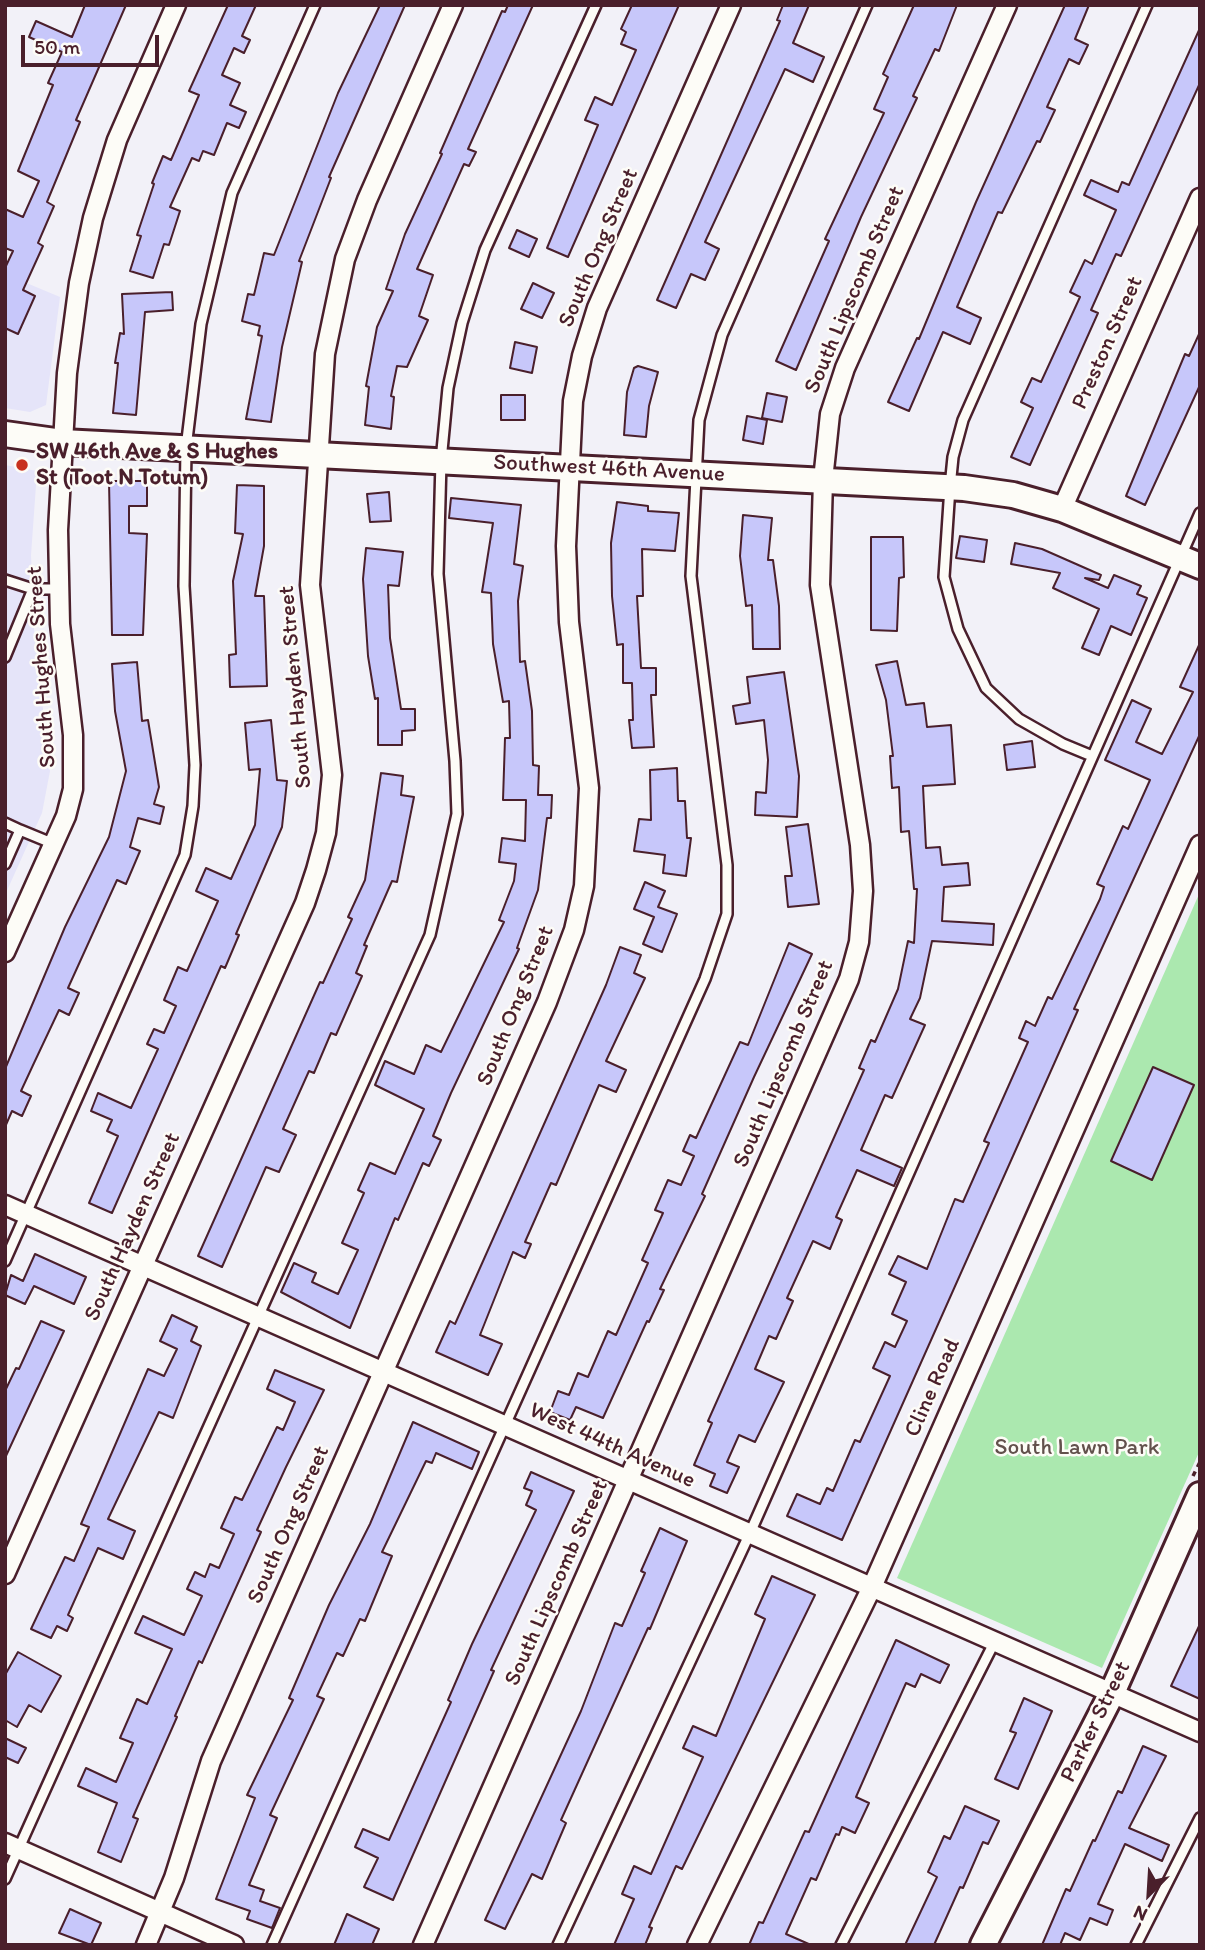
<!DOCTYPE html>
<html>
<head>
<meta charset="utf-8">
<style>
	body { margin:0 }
	#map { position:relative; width:1205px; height:1950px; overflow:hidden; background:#f2f1f8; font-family:Itim,sans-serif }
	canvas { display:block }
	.frame { position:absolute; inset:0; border:7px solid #4a1f2b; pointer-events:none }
	.north { position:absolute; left:1114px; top:1859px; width:70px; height:70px; -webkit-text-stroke:5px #fdfcf7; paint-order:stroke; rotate:204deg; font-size:19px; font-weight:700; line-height:28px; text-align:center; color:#4a1f2b }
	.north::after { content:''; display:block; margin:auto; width:24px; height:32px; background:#4a1f2b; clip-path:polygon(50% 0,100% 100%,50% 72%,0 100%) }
	.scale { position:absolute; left:21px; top:35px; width:138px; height:32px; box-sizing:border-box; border:4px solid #4a1f2b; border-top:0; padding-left:9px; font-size:21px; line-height:24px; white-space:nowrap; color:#4a1f2b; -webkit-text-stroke:5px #fdfcf7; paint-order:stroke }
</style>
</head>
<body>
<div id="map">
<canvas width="1205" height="1950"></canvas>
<div class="frame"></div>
<div class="north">N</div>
<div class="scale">50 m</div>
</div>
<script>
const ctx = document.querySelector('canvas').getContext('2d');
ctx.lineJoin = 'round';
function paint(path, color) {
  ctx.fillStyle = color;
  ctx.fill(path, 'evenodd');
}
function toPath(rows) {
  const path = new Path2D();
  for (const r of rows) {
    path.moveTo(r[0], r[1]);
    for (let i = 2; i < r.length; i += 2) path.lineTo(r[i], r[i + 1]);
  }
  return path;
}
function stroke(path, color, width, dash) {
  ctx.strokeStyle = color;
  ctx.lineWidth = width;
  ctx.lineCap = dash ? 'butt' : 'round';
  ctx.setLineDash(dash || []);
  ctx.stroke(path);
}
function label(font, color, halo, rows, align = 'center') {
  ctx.font = font + ' Itim,sans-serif';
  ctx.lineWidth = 5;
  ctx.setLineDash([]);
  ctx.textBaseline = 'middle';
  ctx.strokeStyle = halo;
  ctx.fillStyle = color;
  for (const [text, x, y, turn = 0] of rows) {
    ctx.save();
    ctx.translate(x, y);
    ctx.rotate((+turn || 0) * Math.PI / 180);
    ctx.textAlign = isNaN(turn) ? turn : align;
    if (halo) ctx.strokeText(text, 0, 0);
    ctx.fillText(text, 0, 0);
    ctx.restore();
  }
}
paint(toPath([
	[5,274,60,297,46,405,30,412,5,408],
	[5,465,37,471,31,555,34,629,50,771,42,813,5,895]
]), '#e5e4f9');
paint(toPath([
	[1200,892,1200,1450,1102,1668,897,1578]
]), '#abe8af');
const building = toPath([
	[85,5,126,5,76,120,80,122,47,202,54,206,38,243,43,246,23,290,35,296,18,334,5,328,5,268,13,251,5,248,5,209,23,217,39,181,18,171,53,85,48,83,62,52,29,37,36,21,72,37,85,5],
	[228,5,256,5,242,36,250,40,244,53,234,48,222,75,240,83,230,105,246,112,239,128,227,123,214,155,203,151,199,161,192,158,170,207,180,211,169,245,164,244,153,278,130,271,141,236,137,235,154,184,152,183,163,156,171,160,199,95,189,91,228,5],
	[380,5,405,5,329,177,331,178,299,261,302,262,282,347,271,422,246,419,262,336,258,335,260,326,242,321,248,294,254,295,264,253,274,255,338,93,380,5],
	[508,5,533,5,468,149,476,152,469,166,464,164,417,269,433,275,419,316,428,320,407,367,397,366,391,396,394,397,391,429,365,425,369,387,366,386,377,327,393,291,386,289,405,234,442,154,440,153,502,11,505,12,508,5],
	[632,5,679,5,568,257,547,248,598,125,585,120,595,97,612,105,636,50,621,44,626,32,621,29,632,5],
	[783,5,809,5,793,43,824,57,813,82,785,69,705,242,719,249,705,280,691,274,676,308,657,300,780,21,777,20,783,5],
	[914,5,957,5,939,51,935,49,913,96,917,98,861,217,796,370,776,361,829,241,825,239,884,113,874,109,888,77,883,74,914,5],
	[1065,5,1089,5,1075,39,1088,45,1079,64,1069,59,1047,107,1055,110,1040,142,1037,141,1002,213,998,212,957,307,981,318,970,344,943,332,909,411,888,402,917,338,919,339,976,202,1065,5],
	[1200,28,1200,83,1121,256,1116,254,1091,310,1098,313,1030,465,1011,457,1033,408,1021,402,1032,378,1041,382,1080,297,1070,292,1085,260,1092,264,1116,210,1084,195,1091,180,1118,192,1122,182,1129,185,1200,28],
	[517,230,537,239,529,257,509,248,517,230],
	[533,283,554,293,542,318,521,309,533,283],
	[172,292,173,310,145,312,136,415,113,413,118,363,115,363,120,333,124,334,122,294,172,292],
	[1200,332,1200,385,1145,505,1126,496,1185,354,1189,356,1200,332],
	[515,342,537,347,532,373,510,368,515,342],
	[638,366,658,372,649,406,646,437,624,435,627,392,634,368,638,366],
	[767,393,787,397,782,422,762,418,767,393],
	[501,395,525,395,525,420,501,420,501,395],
	[747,416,767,420,763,444,743,440,747,416],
	[109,481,147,481,147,506,129,506,129,533,147,534,143,635,112,635,109,481],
	[237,485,264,486,264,546,255,596,264,596,267,686,230,687,229,655,236,654,233,581,243,534,235,533,237,485],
	[389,492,391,521,370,522,367,494,389,492],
	[451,498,521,505,514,564,523,566,518,601,520,662,525,661,532,711,533,765,539,766,538,795,552,795,551,818,547,818,538,890,517,948,519,949,451,1093,433,1136,441,1140,429,1166,423,1163,398,1220,395,1218,350,1328,281,1292,294,1263,316,1273,312,1282,338,1294,358,1250,342,1243,364,1193,358,1190,370,1163,395,1174,424,1109,375,1085,385,1061,414,1074,426,1045,441,1052,504,922,499,920,514,881,516,864,499,862,502,838,525,841,526,800,503,800,505,738,510,738,509,701,503,702,493,644,491,593,482,592,493,523,449,518,451,498],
	[617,502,648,506,648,511,679,513,675,551,642,549,643,596,637,596,641,668,656,668,656,695,651,695,654,747,632,748,629,720,633,720,632,683,623,683,623,644,617,645,612,596,611,543,617,502],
	[743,515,772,518,768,560,773,560,779,606,780,649,753,649,752,605,746,606,740,556,743,515],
	[960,536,987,540,984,562,956,558,960,536],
	[871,537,903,537,904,577,899,578,897,631,871,630,871,537],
	[1015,543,1042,549,1101,575,1099,580,1085,578,1108,588,1114,575,1141,586,1137,594,1147,598,1131,635,1111,626,1099,655,1082,648,1099,609,1053,588,1060,573,1011,564,1015,543],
	[366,548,403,552,399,586,388,585,390,638,401,709,415,709,415,730,402,731,402,745,378,745,378,698,375,699,368,656,363,579,366,548],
	[1200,643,1200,734,1074,1009,1078,1010,842,1540,787,1516,797,1494,820,1504,827,1488,833,1491,855,1440,860,1442,890,1376,873,1368,885,1342,895,1347,907,1321,892,1314,906,1282,889,1274,898,1256,927,1269,955,1199,963,1202,989,1143,984,1141,1028,1042,1019,1038,1026,1021,1035,1026,1048,997,1052,999,1100,899,1104,887,1097,884,1123,826,1128,829,1150,780,1105,760,1132,700,1151,709,1136,742,1162,754,1193,692,1180,687,1200,643],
	[897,661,906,705,924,703,927,727,951,725,955,784,923,786,926,848,940,847,942,865,968,863,970,885,944,887,942,921,994,924,993,945,932,941,920,998,910,1019,925,1025,892,1098,885,1095,861,1150,902,1168,894,1186,857,1170,836,1217,842,1220,830,1249,813,1241,787,1298,793,1301,776,1339,769,1336,755,1369,784,1382,755,1442,739,1435,727,1462,739,1467,727,1493,710,1486,715,1474,694,1465,712,1423,708,1421,864,1070,859,1068,871,1040,875,1042,898,989,908,941,914,943,917,889,914,889,909,831,901,832,899,787,892,788,890,756,893,756,886,700,876,665,897,661],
	[137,662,142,721,148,720,159,787,154,804,164,807,160,824,138,818,130,847,140,851,126,884,117,880,68,988,79,993,69,1015,59,1010,34,1063,21,1091,31,1096,22,1116,12,1111,5,1127,5,1069,65,927,109,837,126,771,115,711,112,664,137,662],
	[784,672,799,776,797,817,755,815,756,792,766,793,768,760,764,720,736,724,733,706,750,703,747,677,784,672],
	[271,720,277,780,287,781,282,827,236,934,239,935,225,968,221,966,112,1213,89,1203,118,1136,107,1131,112,1120,91,1111,98,1093,131,1108,158,1049,147,1044,154,1029,164,1033,176,1006,164,1000,178,967,187,971,218,901,196,891,206,868,231,879,255,825,260,769,249,770,245,723,271,720],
	[1032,741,1035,767,1007,770,1004,745,1032,741],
	[677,768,678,801,685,801,687,838,691,838,686,876,663,873,665,855,634,851,639,819,651,820,650,770,677,768],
	[381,773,403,776,401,795,414,797,397,882,392,881,364,945,367,946,356,973,362,976,336,1035,331,1033,314,1073,309,1071,283,1129,296,1135,279,1172,266,1167,222,1267,198,1256,320,982,323,983,352,919,348,917,365,880,381,773],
	[808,824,819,904,788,907,785,876,792,876,786,827,808,824],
	[645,882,665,891,658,907,677,914,662,952,643,944,654,917,634,909,645,882],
	[789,943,812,954,754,1077,702,1194,705,1196,660,1289,664,1290,649,1322,647,1321,603,1418,576,1407,570,1420,550,1412,558,1391,569,1395,578,1373,588,1377,608,1331,616,1335,648,1263,642,1260,663,1213,655,1210,668,1180,681,1185,694,1156,683,1151,690,1135,696,1138,740,1042,748,1045,789,943],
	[620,947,641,955,634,973,645,978,606,1061,626,1070,616,1092,599,1085,556,1185,551,1183,525,1242,531,1244,525,1258,513,1252,480,1335,502,1344,488,1375,436,1352,450,1321,455,1324,606,985,620,947],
	[1153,1067,1194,1085,1152,1180,1111,1161,1153,1067],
	[35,1254,86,1277,74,1304,34,1286,25,1304,5,1295,11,1275,23,1281,35,1254],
	[172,1315,197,1327,191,1341,201,1346,173,1418,159,1412,108,1519,135,1531,123,1559,98,1548,68,1615,73,1618,67,1631,57,1626,51,1638,31,1629,65,1557,74,1561,89,1527,81,1524,148,1369,164,1376,177,1349,160,1341,172,1315],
	[41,1321,64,1331,5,1458,5,1391,16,1368,19,1369,41,1321],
	[275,1370,324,1390,286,1467,257,1530,261,1532,202,1663,199,1661,175,1716,177,1717,133,1817,138,1819,121,1862,98,1852,117,1803,78,1786,86,1768,116,1782,133,1743,120,1738,137,1699,147,1704,172,1649,135,1633,143,1616,184,1635,202,1596,187,1589,195,1572,205,1577,210,1564,219,1568,234,1534,221,1528,235,1497,242,1500,277,1427,283,1430,295,1402,267,1389,275,1370],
	[413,1422,479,1452,472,1469,436,1453,432,1463,426,1461,382,1552,392,1556,365,1621,360,1619,343,1656,337,1653,317,1696,324,1699,270,1815,277,1818,249,1885,264,1890,260,1901,280,1908,272,1928,247,1919,250,1911,216,1899,255,1798,247,1795,293,1700,289,1698,329,1605,370,1524,413,1422],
	[531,1472,574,1491,491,1670,494,1671,393,1900,364,1887,378,1858,355,1847,363,1829,389,1840,451,1702,448,1700,472,1644,536,1510,526,1505,532,1491,524,1488,531,1472],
	[660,1528,687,1541,650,1629,648,1628,561,1820,566,1823,542,1879,532,1874,505,1929,485,1920,581,1711,615,1623,622,1626,645,1573,641,1571,660,1528],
	[772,1576,815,1595,682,1869,676,1866,649,1927,652,1928,645,1945,614,1945,634,1899,622,1894,634,1866,651,1874,703,1757,683,1748,693,1726,716,1736,765,1619,755,1614,772,1576],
	[1200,1624,1200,1699,1171,1686,1200,1624],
	[896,1640,949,1665,940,1683,921,1674,915,1687,906,1683,856,1797,869,1803,855,1833,842,1827,839,1835,836,1834,816,1880,811,1878,786,1934,811,1945,749,1945,759,1922,763,1923,805,1831,809,1832,896,1640],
	[18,1652,61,1676,41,1712,29,1705,17,1727,5,1720,5,1675,18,1652],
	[1024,1698,1052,1711,1018,1789,995,1779,1016,1733,1010,1731,1024,1698],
	[5,1738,26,1748,18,1763,5,1757,5,1738],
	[1143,1746,1166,1756,1129,1828,1169,1845,1162,1861,1125,1844,1098,1904,1113,1910,1107,1925,1090,1918,1080,1940,1065,1933,1060,1945,1042,1945,1066,1889,1070,1891,1093,1840,1095,1841,1118,1791,1122,1793,1143,1746],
	[965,1806,999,1821,988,1844,983,1842,963,1888,960,1887,934,1945,905,1945,937,1877,928,1872,944,1836,950,1839,965,1806],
	[70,1909,101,1923,91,1945,59,1933,70,1909],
	[347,1914,379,1929,372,1945,334,1945,347,1914]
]);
paint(building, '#c7c7fa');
stroke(building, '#4a1f2b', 2);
const lane = toPath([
	[5,580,33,589,59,589],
	[5,657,33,589],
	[1092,756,1063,744,1019,719,986,688,958,629,944,577,950,487,953,457,963,420,1147,5],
	[5,823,20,830,5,864],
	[20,830,54,844],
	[5,1261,185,855,193,806,195,765,184,586,186,448,201,324,232,193,315,5],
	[5,1879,430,935,457,814,455,761,438,574,441,461,448,388,462,323,485,250,596,5],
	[272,1945,705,979,727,914,727,865,691,576,699,420,722,335,867,5],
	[558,1945,750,1533,1200,513],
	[841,1945,995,1641],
	[1136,1945,1200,1818]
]);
const street = toPath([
	[1062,509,1200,198],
	[5,952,66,816,73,789,73,735,60,624,58,530,67,373,79,283,93,218,117,140,176,5],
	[5,1205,1200,1732],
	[5,1574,305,903,316,870,326,833,332,775,310,585,325,354,345,259,367,200,453,5],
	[5,1843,234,1945],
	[146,1945,174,1878,211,1761,547,1002,574,930,584,886,589,788,569,622,566,546,573,401,582,356,597,308,731,5],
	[423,1945,849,979,859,942,863,891,860,845,820,585,823,480,830,414,845,368,1007,5],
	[697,1945,872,1587,1200,845]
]);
const secondary = toPath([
	[5,434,62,442,964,488,1013,495,1062,509,1200,566],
	[983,1945,1112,1693,1200,1495]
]);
stroke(lane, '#4a1f2b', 14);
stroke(street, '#4a1f2b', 23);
stroke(secondary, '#4a1f2b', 30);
stroke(toPath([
	[1193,1476,1200,1462]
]), '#4a1f2b', 3.5, [5, 5]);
stroke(lane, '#fdfcf7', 9);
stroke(street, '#fdfcf7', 18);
stroke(secondary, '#fdfcf7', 24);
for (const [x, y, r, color] of [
	[22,465,7,"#c8321e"]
]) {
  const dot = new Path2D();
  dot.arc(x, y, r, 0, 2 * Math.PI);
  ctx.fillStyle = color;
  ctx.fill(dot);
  stroke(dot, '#fdfcf7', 2.5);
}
label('23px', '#4a1f2b', '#fdfcf7', [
	["South Ong Street",599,248,-67],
	["South Lipscomb Street",855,290,-67],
	["Preston Street",1108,343,-66],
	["Southwest 46th Avenue",609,469,3],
	["South Hughes Street",42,667,-94],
	["South Hayden Street",296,687,-95],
	["South Ong Street",516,1006,-68],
	["South Lipscomb Street",784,1064,-67],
	["South Hayden Street",133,1227,-66],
	["Cline Road",933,1388,-66],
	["West 44th Avenue",612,1446,24],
	["South Ong Street",289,1525,-66],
	["South Lipscomb Street",557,1583,-66],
	["Parker Street",1096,1722,-64]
]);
label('bold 23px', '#4a1f2b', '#fdfcf7', [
	["SW 46th Ave & S Hughes",36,452],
	["St (Toot N Totum)",36,478]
], 'left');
label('23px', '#62514c', '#fdfcf7', [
	["South Lawn Park",1077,1448]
]);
</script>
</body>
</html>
